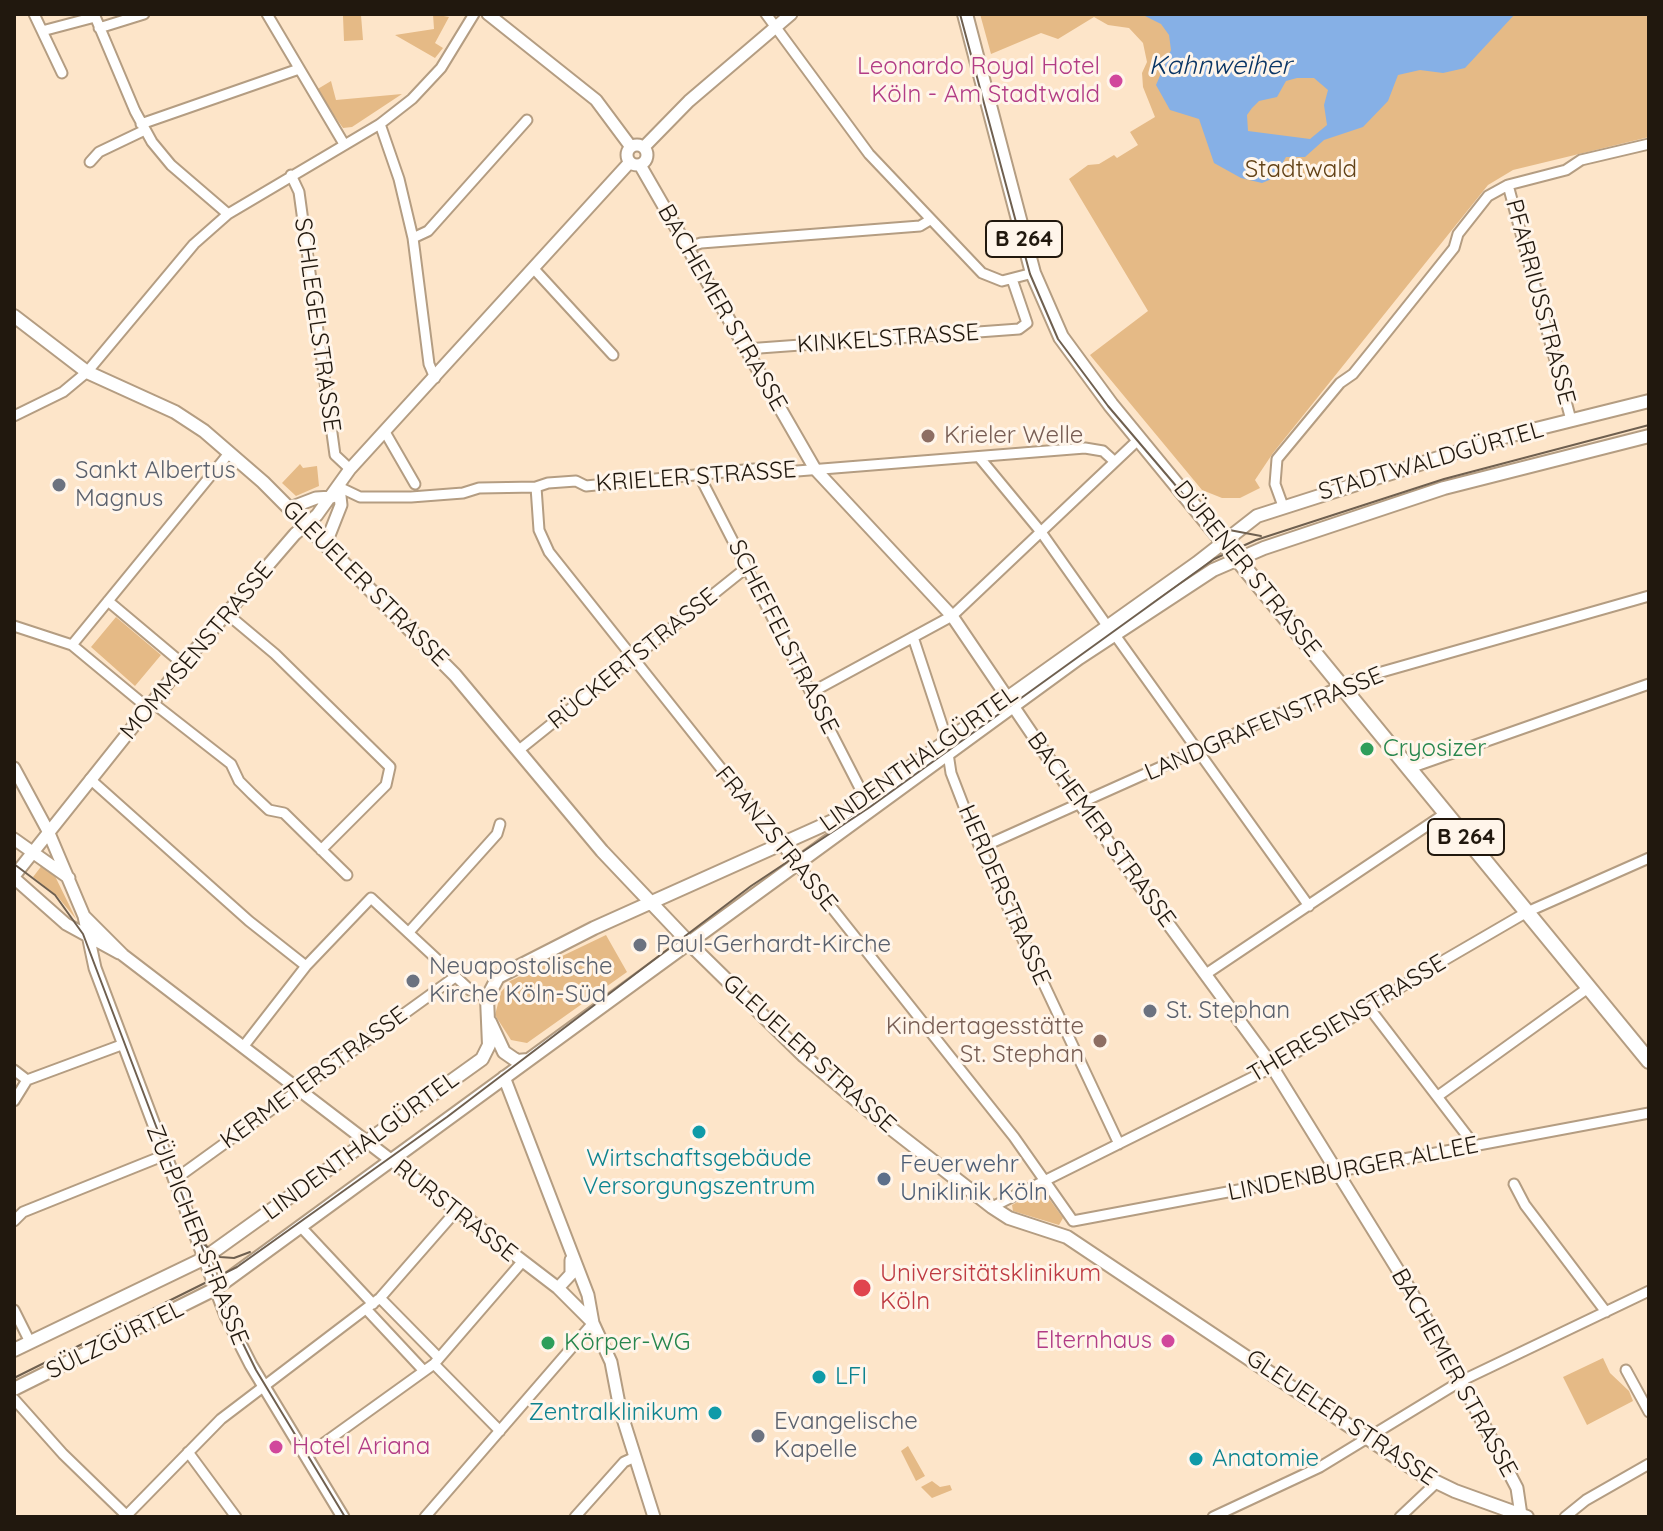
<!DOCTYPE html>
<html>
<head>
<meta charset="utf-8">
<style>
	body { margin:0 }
	#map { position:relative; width:1663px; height:1531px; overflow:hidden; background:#fde5c9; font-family:Quicksand,sans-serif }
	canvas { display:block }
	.frame { position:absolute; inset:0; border:16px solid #21180e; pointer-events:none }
</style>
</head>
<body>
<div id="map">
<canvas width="1663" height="1531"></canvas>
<div class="frame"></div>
</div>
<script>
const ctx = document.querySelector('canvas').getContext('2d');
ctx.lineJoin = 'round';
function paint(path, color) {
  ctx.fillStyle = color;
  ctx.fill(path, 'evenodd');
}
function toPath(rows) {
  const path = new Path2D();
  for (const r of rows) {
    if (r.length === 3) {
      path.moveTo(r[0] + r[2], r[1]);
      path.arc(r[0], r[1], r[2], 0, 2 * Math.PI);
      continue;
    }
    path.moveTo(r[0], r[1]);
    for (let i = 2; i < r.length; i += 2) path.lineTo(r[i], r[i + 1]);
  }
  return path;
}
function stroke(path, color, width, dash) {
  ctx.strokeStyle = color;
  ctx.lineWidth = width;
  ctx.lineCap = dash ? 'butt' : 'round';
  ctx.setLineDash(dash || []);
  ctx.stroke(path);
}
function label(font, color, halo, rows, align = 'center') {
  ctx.font = font + ' Quicksand,sans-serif';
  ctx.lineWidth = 6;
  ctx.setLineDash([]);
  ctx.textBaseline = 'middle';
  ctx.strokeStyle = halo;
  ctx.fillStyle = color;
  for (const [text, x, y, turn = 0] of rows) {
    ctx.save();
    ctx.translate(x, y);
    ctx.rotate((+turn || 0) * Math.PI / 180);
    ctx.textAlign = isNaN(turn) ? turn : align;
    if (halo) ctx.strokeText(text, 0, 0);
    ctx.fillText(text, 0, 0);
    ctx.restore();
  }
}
paint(toPath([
	[433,14,449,17,435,43,443,48,435,58,395,35,434,29],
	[980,14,1649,14,1649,137,1513,170,1488,185,1273,453,1255,480,1260,488,1240,498,1222,498,1202,490,1090,355,1148,311,1069,179,1088,165,1099,164,1114,155,1117,158,1138,145,1130,132,1155,117,1143,87,1142,73,1147,62,1143,43,1129,28,1108,25,1094,17,1058,39,1041,33,991,54],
	[361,15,363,40,344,41,343,16],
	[331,81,336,100,402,94,352,127,343,128,316,90],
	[300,464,303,468,317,466,319,486,296,496,282,483],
	[116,617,161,655,135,686,91,647],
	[43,864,52,870,76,919,57,896,33,877],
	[606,935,627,972,527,1043,511,1040,495,1015,501,992,510,981],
	[1042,1189,1063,1218,1059,1225,1013,1211,1012,1205],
	[1603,1358,1610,1373,1629,1391,1633,1401,1587,1425,1563,1377],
	[908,1446,925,1476,916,1481,901,1451],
	[932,1481,940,1487,950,1485,952,1490,932,1498,921,1487]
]), '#e5ba86');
paint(toPath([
	[1141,14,1515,14,1465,68,1443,73,1420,70,1398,75,1388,101,1363,127,1324,140,1305,157,1286,157,1274,178,1262,183,1241,178,1214,163,1199,119,1170,110,1156,85,1171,50,1169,35,1161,24],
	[1297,78,1314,78,1328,90,1324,105,1327,125,1310,139,1248,131,1247,115,1252,108,1259,101,1277,97,1286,81]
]), '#86b0e6');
const minor = toPath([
	[34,14,62,73],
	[94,14,135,111,152,142,171,165,228,214],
	[267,14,344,144],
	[766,14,869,154,982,273,1002,281,1033,273],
	[99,28,144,14],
	[42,31,95,17],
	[141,124,299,69],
	[380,124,399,179,413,238,429,364,435,378],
	[90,162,99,152,145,130],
	[291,175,299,192,335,455,350,469],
	[1508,185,1571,420],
	[413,238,428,231,527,120],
	[686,248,701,243,920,226,930,220],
	[534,269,613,355],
	[746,349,1019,329,1027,323,1012,279],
	[14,416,63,392,87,372,194,244,228,214,380,124,412,99,441,68,474,14],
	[385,432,415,484],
	[979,457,1041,532,1108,627],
	[699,475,866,800],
	[339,487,360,497,411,497,463,493,479,488,536,487,548,483,576,481,586,486,754,469,772,473,1085,448,1103,451,1114,461],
	[536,487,539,530,549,552,1014,1137,1073,1221],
	[1283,506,1275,484,1277,459,1340,383,1353,374,1374,348,1454,248,1458,234,1488,196,1508,185,1566,170,1581,160,1649,144],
	[108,601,183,664],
	[226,613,275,654,390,767,386,785,321,850],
	[14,626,72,645,148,708],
	[1115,635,1309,906],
	[913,637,945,734,951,773,980,848,1119,1144],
	[72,645,230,452],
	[812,692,952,616,1139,439],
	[153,703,231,764,239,781,252,794,269,810,284,813,347,875],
	[519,750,746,568],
	[1410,768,1649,684],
	[90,779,249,921,306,966],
	[980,848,1357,679,1649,596],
	[409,932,497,834,500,824],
	[1206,974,1446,813],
	[1370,1009,1475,1146],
	[243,1047,306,966,371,898,470,990,487,998],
	[14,1070,27,1080],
	[1438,1096,1588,988],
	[14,1101,27,1080,124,1044],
	[174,1180,455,977],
	[1514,1184,1525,1205,1606,1312],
	[992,1207,1273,1067,1441,962,1527,912,1649,858],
	[14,1221,23,1212,165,1155],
	[1073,1221,1649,1113],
	[300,1226,373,1304],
	[380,1298,439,1358],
	[14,1310,30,1342],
	[367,1310,424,1371],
	[434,1364,500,1431],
	[1626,1370,1649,1412],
	[14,1399,63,1454,128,1517],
	[188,1452,236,1517],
	[306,1456,434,1364,522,1262],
	[125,1517,221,1419,380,1298,456,1211],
	[425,1517,593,1323],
	[575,1517,624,1462,635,1457],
	[1213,1517,1320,1467,1461,1381,1649,1291],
	[1400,1517,1436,1483],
	[1565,1517,1586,1500,1649,1464]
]);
const tertiary = toPath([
	[488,14,596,100,631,147],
	[637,155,10],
	[644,147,689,101,791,14],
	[640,165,815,469,952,616,1070,790,1266,1057,1409,1288,1461,1381,1517,1488,1521,1515],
	[290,508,316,498,332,497],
	[326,543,341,505,339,487],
	[14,768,48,831,84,916,95,968,226,1316,251,1365,343,1517],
	[14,839,69,878],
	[14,876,183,664,295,534,317,515,350,469,630,162],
	[14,878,66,924,119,953],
	[84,916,123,955,558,1288,593,1323],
	[504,1077,588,1295,593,1323,611,1362,620,1409],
	[558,1288,571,1274,571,1260],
	[619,1406,654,1517]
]);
const secondary = toPath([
	[14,316,87,372,175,412,204,431,263,482,455,675,602,851,695,949,804,1056,875,1116,992,1207,1009,1218,1067,1237,1424,1476,1455,1491,1527,1517],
	[490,1022,504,1052,517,1061,528,1060],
	[14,1350,203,1259,482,1059,489,1045,487,998,498,977,594,928,837,819,1197,563,1257,516,1504,437,1649,401],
	[14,1389,215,1289,1079,658,1213,570,1264,548,1444,488,1649,436]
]);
const primary = toPath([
	[965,14,1033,273,1061,337,1111,405,1649,1061]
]);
stroke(minor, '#b49d82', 13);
stroke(tertiary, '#b49d82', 15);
stroke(secondary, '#b49d82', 16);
stroke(primary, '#b49d82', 18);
stroke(minor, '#fff', 9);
stroke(tertiary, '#fff', 11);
stroke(secondary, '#fff', 12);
stroke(primary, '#fff', 14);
stroke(toPath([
	[960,14,1030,274,1058,339,1108,406,1194,507,1224,529,1261,536],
	[14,864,55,895,83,934,224,1305,256,1370,345,1517],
	[201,1242,220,1257,234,1258,250,1252],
	[14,1378,237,1267,447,1117,751,886,870,807,1214,559,1256,540,1444,479,1649,425]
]), '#6f6050', 2);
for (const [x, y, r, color] of [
	[1116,81,8,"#d1479c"],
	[928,436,8,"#8d6e63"],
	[59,485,8,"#6b7280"],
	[1367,749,8,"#2e9e5b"],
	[640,945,8,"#6b7280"],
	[413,981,8,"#6b7280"],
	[1150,1011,8,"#6b7280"],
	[1100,1041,8,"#8d6e63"],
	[699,1132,8,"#0f9aa8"],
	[884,1179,8,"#5c6f8a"],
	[862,1288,10,"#e0444e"],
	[1168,1341,8,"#d1479c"],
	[548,1343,8,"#2e9e5b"],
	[819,1377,8,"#0f9aa8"],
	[715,1413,8,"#0f9aa8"],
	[758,1436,8,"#6b7280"],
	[276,1447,8,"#d1479c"],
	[1196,1459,8,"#0f9aa8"]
]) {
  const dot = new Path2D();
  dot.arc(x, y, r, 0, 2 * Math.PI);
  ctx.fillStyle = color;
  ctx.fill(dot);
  stroke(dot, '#fff5ea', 3);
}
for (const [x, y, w] of [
	[1024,239,76],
	[1466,837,76]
]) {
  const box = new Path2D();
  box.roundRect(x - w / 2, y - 18, w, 36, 6);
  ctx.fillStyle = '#fff5ea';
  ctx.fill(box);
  stroke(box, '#21180e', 2);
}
label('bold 22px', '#21180e', null, [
	["B 264",1024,239],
	["B 264",1466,837]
]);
label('24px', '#b23c85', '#fff5ea', [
	["Leonardo Royal Hotel",1100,67],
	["Köln - Am Stadtwald",1100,95],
	["Elternhaus",1152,1341],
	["Hotel Ariana",292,1447,"left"]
], 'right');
label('24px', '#624217', '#fff5ea', [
	["Stadtwald",1301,170]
]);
label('24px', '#21180e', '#fff5ea', [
	["PFARRIUSSTRASSE",1540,302,75],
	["BACHEMER STRASSE",722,308,60],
	["SCHLEGELSTRASSE",317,325,82],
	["KINKELSTRASSE",888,339,-4],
	["STADTWALDGÜRTEL",1431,461,-16],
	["KRIELER STRASSE",696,477,-4],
	["DÜRENER STRASSE",1247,569,51],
	["GLEUELER STRASSE",365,584,45],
	["SCHEFFELSTRASSE",783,637,63],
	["MOMMSENSTRASSE",197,651,-50],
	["RÜCKERTSTRASSE",633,659,-39],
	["LANDGRAFENSTRASSE",1264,724,-23],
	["LINDENTHALGÜRTEL",919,759,-35],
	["BACHEMER STRASSE",1101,830,54],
	["FRANZSTRASSE",776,839,51],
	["HERDERSTRASSE",1004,895,66],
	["THERESIENSTRASSE",1347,1019,-31],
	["GLEUELER STRASSE",809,1054,42],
	["KERMETERSTRASSE",314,1078,-36],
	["LINDENTHALGÜRTEL",361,1146,-36],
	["LINDENBURGER ALLEE",1353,1169,-11],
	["RURSTRASSE",455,1211,38],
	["ZÜLPICHER STRASSE",197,1235,68],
	["SÜLZGÜRTEL",115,1340,-26],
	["BACHEMER STRASSE",1454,1373,61],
	["GLEUELER STRASSE",1341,1418,34]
]);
label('24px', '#785e54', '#fff5ea', [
	["Krieler Welle",944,436],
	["Kindertagesstätte",1084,1027,"right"],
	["St. Stephan",1084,1055,"right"]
], 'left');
label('24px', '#5b616d', '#fff5ea', [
	["Sankt Albertus",75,471],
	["Magnus",75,499],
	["Paul-Gerhardt-Kirche",656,945],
	["Neuapostolische",429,967],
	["Kirche Köln-Süd",429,995],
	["St. Stephan",1166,1011],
	["Evangelische",774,1422],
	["Kapelle",774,1450]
], 'left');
label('24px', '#27864d', '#fff5ea', [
	["Cryosizer",1383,749],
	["Körper-WG",564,1343]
], 'left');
label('24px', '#0d838f', '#fff5ea', [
	["Wirtschaftsgebäude",699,1159,"center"],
	["Versorgungszentrum",699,1187,"center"],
	["LFI",835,1377],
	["Zentralklinikum",699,1413,"right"],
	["Anatomie",1212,1459]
], 'left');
label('24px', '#4e5e75', '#fff5ea', [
	["Feuerwehr",900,1165],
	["Uniklinik Köln",900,1193]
], 'left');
label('24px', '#be3a42', '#fff5ea', [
	["Universitätsklinikum",880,1274],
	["Köln",880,1302]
], 'left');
label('italic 26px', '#093565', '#fff5ea', [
	["Kahnweiher",1220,66]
]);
</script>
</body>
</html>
